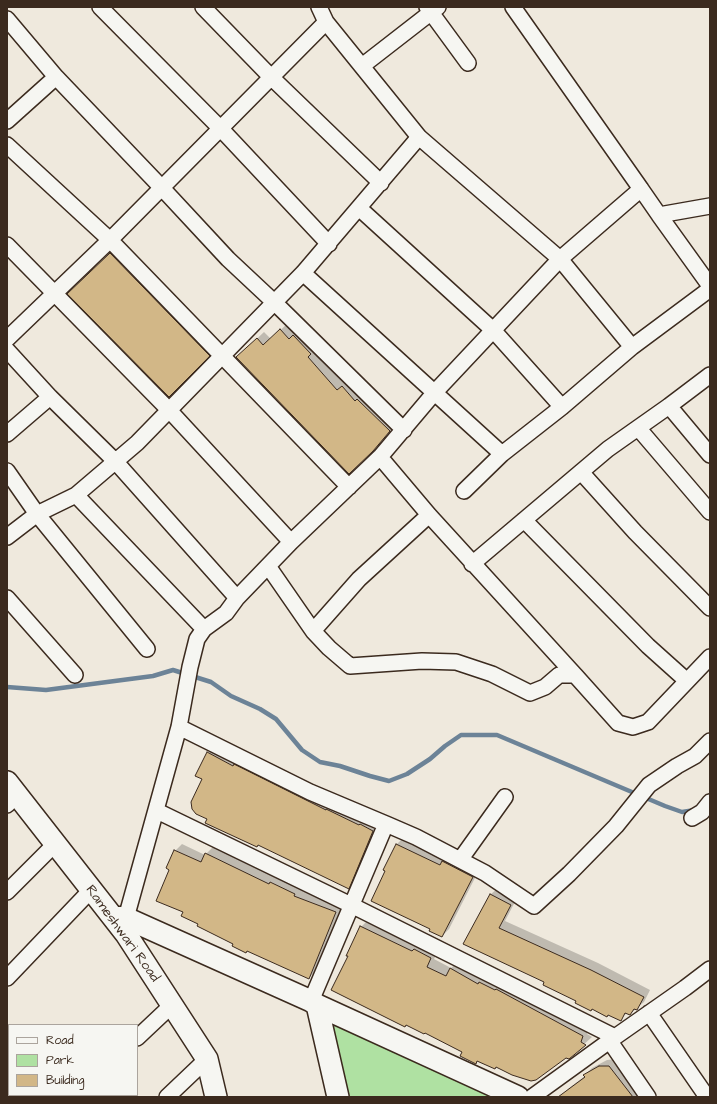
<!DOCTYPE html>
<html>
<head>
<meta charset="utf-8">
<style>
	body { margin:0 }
	#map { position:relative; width:717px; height:1104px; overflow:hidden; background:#efe9dd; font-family:"Architects Daughter",sans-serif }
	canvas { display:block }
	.frame { position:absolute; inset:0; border:8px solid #3b2a1e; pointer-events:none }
	.legend { position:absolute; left:8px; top:1024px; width:130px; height:72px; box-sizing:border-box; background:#f6f6f2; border:1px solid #aba49d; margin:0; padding:5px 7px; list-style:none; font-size:12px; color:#3b2a1e }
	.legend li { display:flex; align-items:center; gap:8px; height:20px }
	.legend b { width:20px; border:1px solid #aba49d }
</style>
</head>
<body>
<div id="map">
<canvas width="717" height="1104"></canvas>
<div class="frame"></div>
<ul class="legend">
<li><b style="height:5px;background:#f6f6f2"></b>Road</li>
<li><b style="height:11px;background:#afe1a2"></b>Park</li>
<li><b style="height:11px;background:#d2b787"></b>Building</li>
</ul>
</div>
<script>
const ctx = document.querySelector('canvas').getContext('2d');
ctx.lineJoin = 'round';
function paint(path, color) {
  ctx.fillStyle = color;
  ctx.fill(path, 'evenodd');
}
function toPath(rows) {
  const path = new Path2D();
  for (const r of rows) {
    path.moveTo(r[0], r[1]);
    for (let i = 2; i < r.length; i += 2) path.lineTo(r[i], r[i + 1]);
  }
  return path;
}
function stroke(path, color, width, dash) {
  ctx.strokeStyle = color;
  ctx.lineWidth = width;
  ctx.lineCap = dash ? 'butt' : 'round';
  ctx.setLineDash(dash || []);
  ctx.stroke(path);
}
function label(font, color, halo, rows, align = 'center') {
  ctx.font = font + ' "Architects Daughter",sans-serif';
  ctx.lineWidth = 4;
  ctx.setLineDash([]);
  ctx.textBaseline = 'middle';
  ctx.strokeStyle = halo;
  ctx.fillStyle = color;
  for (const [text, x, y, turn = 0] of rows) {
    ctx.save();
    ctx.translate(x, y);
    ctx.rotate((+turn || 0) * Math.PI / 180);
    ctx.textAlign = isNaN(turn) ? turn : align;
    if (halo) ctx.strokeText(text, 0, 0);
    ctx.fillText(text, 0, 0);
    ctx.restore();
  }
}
paint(toPath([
	[323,1015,493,1097,343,1097]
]), '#afe1a2');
paint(toPath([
	[117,247,216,348,169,396,69,294],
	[288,323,314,350,345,384,349,380,396,424,380,443,349,473,244,351,264,332,271,339],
	[215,746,380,824,355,881,348,888,208,818,203,779,208,753],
	[403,838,479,870,449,929,442,936,431,929,396,845],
	[182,844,205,855,213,847,276,877,278,876,302,887,300,889,342,905,316,971,309,978,235,943,184,911,171,869,175,851],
	[498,888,517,898,505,921,598,963,650,990,644,1002,630,1014,627,1013,620,1019,577,1001,545,981,464,944,491,894],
	[368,920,438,951,434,959,451,968,458,962,589,1029,587,1034,592,1037,569,1058,566,1057,497,1066,495,1068,478,1060,476,1062,463,1051,407,1024,405,1026,349,956,361,927],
	[616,1059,644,1097,561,1097,569,1088,585,1076,585,1075,592,1068,607,1060]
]), '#0003');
stroke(toPath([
	[7,687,46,690,153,676,173,670,211,682,231,696,260,709,276,719,302,750,320,762,340,766,370,776,389,781,407,774,430,759,445,746,461,735,497,735,665,806,682,812,695,810]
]), '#6c8397', 4.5);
const building = toPath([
	[110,253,210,356,169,397,67,294,110,253],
	[280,329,289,339,293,335,311,354,308,357,337,390,342,386,355,401,357,399,390,431,373,451,349,474,236,357,257,338,263,345,280,329],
	[207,752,233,766,234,764,326,810,326,809,359,825,360,824,373,831,349,889,258,845,257,847,205,823,207,819,196,814,192,809,191,802,202,779,195,776,207,752],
	[396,844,440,865,442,861,473,877,442,937,429,931,430,929,371,901,385,871,383,870,396,844],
	[174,850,201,862,205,853,269,884,270,882,295,894,294,896,336,912,309,979,247,951,246,953,232,946,233,944,197,926,198,924,181,916,183,912,156,901,169,870,166,868,174,850],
	[490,894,511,905,499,928,591,970,644,997,637,1010,634,1009,630,1015,625,1013,621,1021,608,1015,607,1017,592,1009,591,1011,575,1003,576,1001,543,985,544,982,463,944,490,894],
	[360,926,412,951,414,949,431,958,427,967,446,976,450,968,478,984,479,982,495,990,496,989,583,1036,581,1042,586,1045,569,1059,566,1058,536,1080,531,1081,512,1075,496,1067,495,1069,477,1061,476,1064,460,1056,462,1052,425,1033,424,1034,406,1025,405,1027,331,990,348,956,346,956,360,926],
	[599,1066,609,1066,633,1097,558,1097,585,1077,583,1075,599,1066]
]);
paint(building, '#d2b787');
stroke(building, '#3b2a1e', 1);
const street = toPath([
	[100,7,221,129,329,244],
	[203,7,271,77,381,183],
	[319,7,326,22,419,137,560,259,632,347],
	[427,7,468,63],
	[513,7,641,189],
	[7,19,56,77],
	[362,66,438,7],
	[7,121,56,77,162,188,228,259,275,303,404,430],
	[7,145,110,240,349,487],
	[359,208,493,330,562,407],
	[659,215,710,286],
	[7,245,169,410,291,542],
	[303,273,502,454,562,407,632,347,710,289],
	[7,339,110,240,326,22],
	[7,350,50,397,115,461,237,598],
	[669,406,710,455],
	[639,429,710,512],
	[7,434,50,397],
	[7,471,37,514,147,649],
	[581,472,635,532,710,608],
	[464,491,502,454],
	[76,495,204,629],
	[524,520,648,646,687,681],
	[7,537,37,514,76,495,137,443,303,273,419,137],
	[472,564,608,449,669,406,710,375],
	[268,566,313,631,329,648,350,666,422,661,456,662,492,674,530,693,545,687,559,675,575,675,429,515,380,457],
	[7,598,75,675],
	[313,631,359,579,429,515],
	[575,675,618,723,633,727,648,722,710,657],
	[179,727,310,792,386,824],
	[7,805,17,795],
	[157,811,351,905,615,1037,532,1097],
	[692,818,702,812,710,802],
	[460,860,505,797],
	[7,892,56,843],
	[126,918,179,727,190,667,197,639,204,629,226,613,237,598,291,542,380,457,435,392,560,259,641,189,659,215,710,206],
	[7,978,91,890],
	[311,1001,386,824,416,837,485,873,534,906,569,874,616,826,649,785,677,766,695,756,710,741],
	[649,1013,707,1097],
	[615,1037,685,988,710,969],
	[137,1038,172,1005],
	[609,1040,648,1097],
	[75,1097,77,1095],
	[167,1097,207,1059]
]);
const secondary = toPath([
	[7,782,126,934,207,1059,216,1097],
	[113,917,126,918,311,1001,317,1005,518,1097],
	[317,1005,338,1097]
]);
stroke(street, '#3b2a1e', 18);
stroke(secondary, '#3b2a1e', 24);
stroke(street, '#f6f6f2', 15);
stroke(secondary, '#f6f6f2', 21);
label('14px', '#3b2a1e', '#f6f6f2', [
	["Rameshwari Road",122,934,54]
]);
</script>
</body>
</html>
